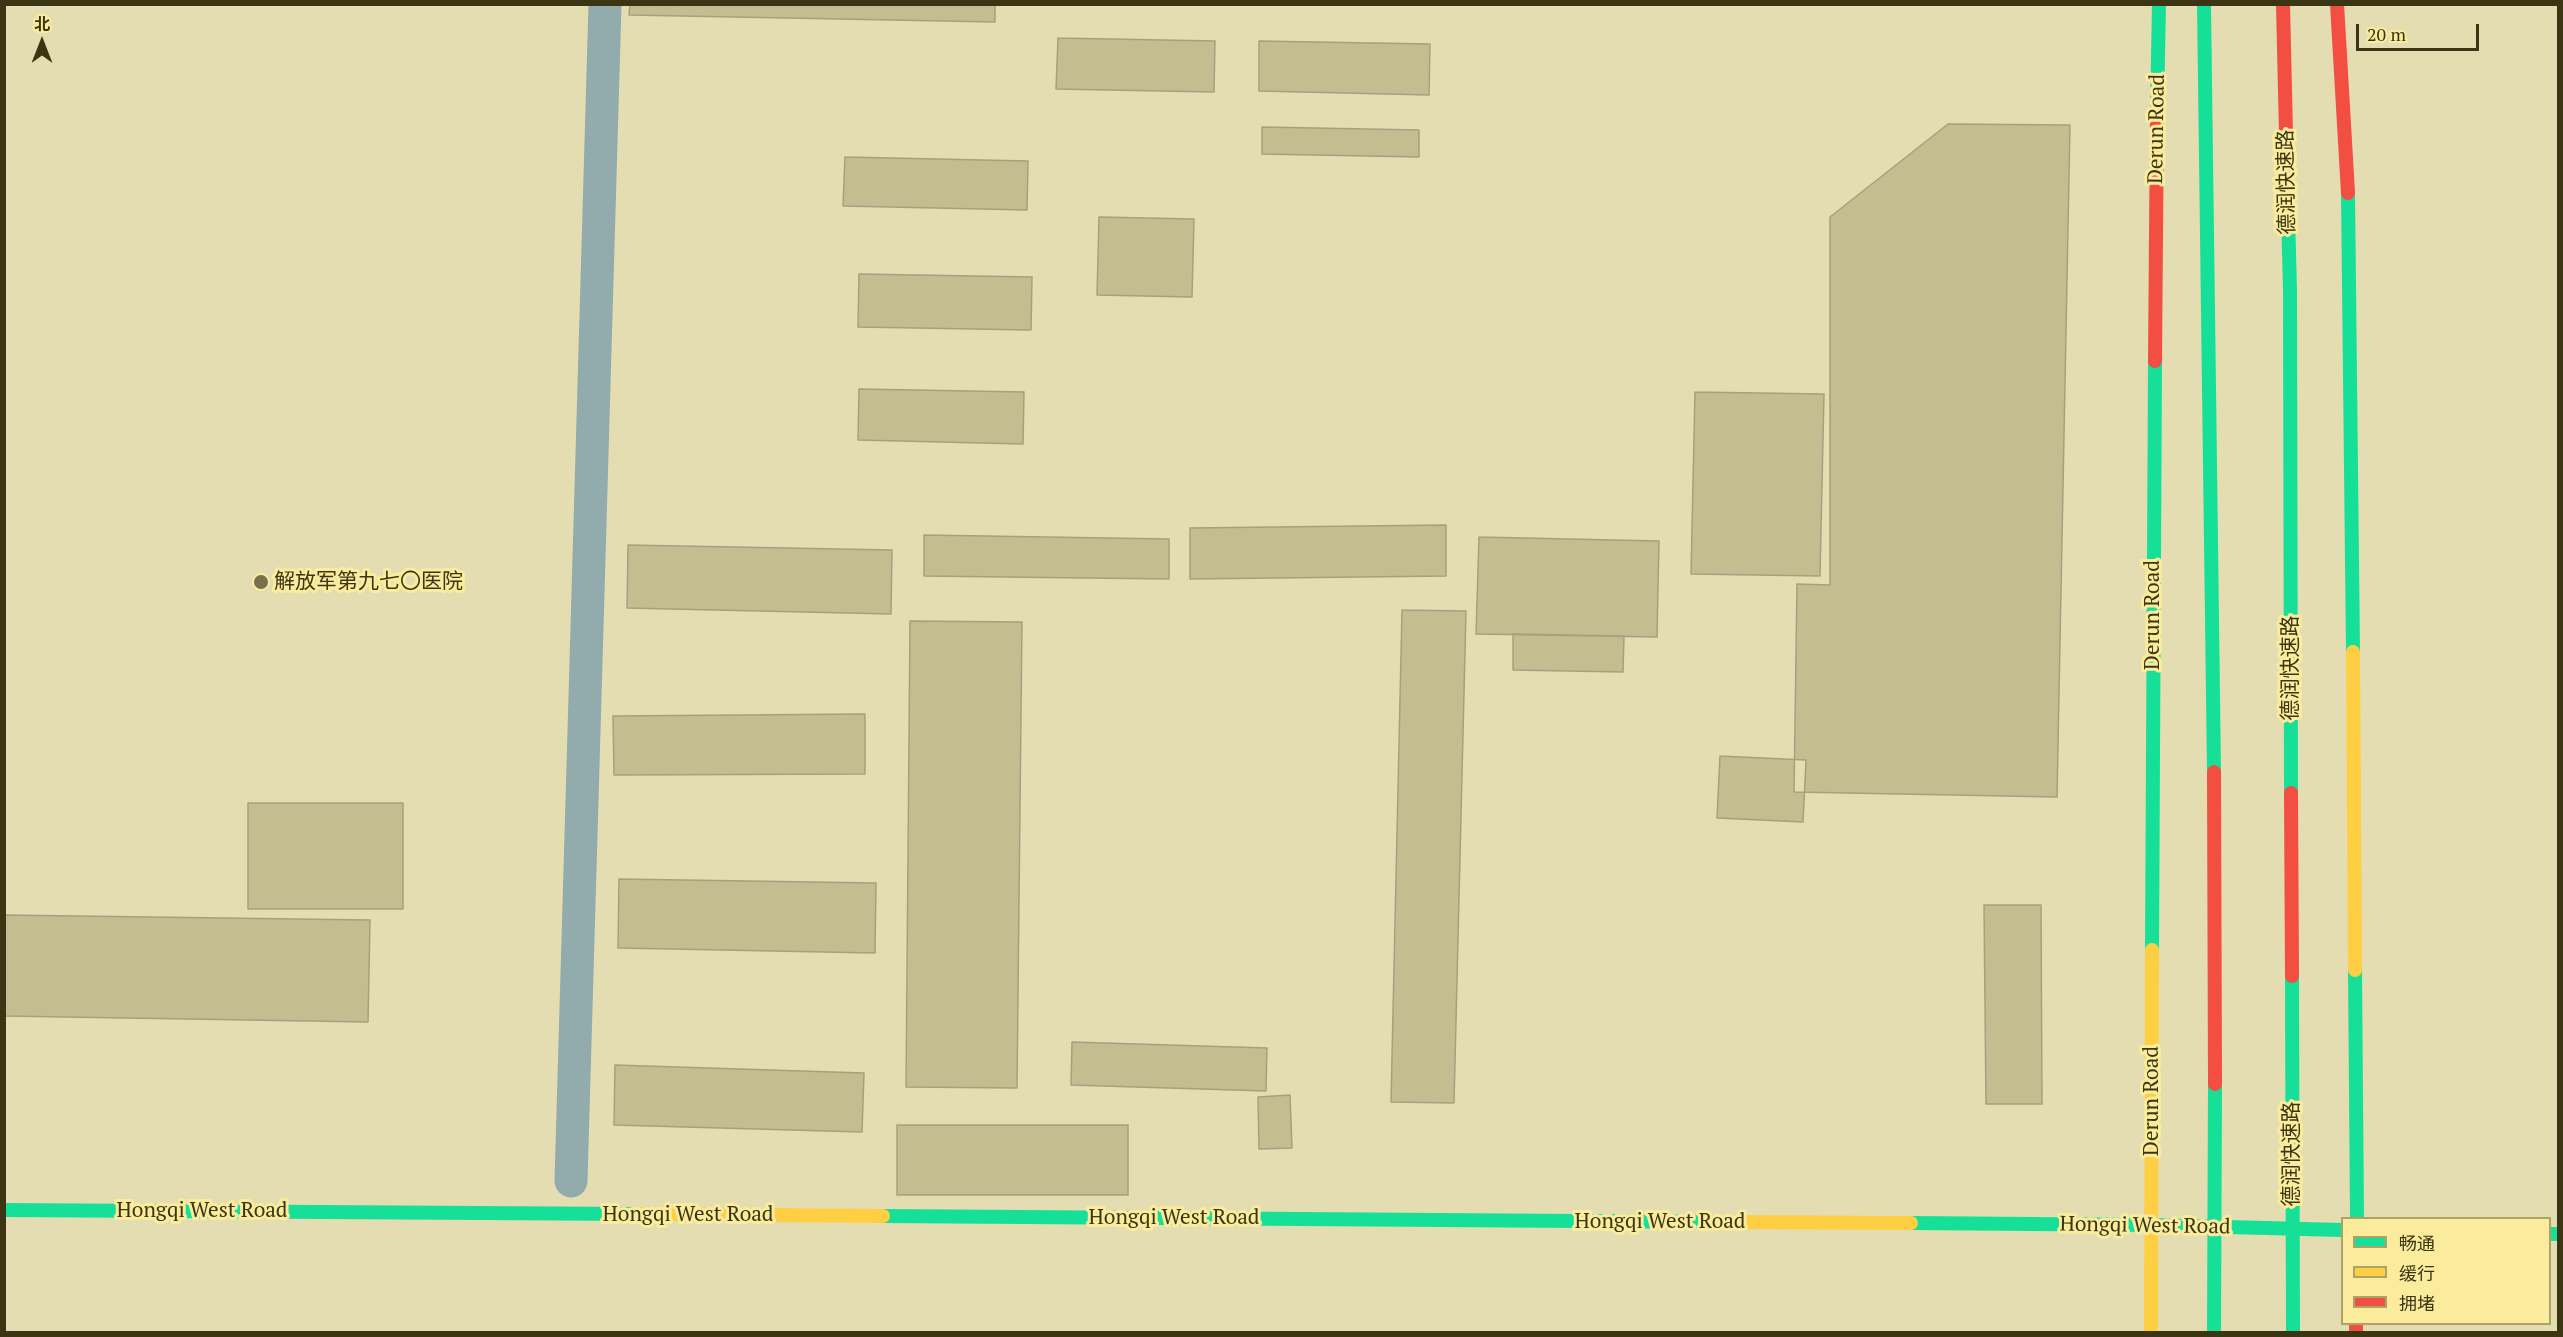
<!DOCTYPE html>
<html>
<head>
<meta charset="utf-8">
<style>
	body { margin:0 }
	#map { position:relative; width:2563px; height:1337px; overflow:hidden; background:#e4ddb2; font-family:"PT Serif","Noto Sans SC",serif }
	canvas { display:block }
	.frame { position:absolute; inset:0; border:6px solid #3b3514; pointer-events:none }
	.legend { position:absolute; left:2341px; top:1217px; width:210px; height:108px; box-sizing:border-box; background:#faec9c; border:2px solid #aea366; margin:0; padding:8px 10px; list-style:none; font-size:18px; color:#3b3514 }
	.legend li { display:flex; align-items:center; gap:12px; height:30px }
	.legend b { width:30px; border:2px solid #aea366 }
	.north { position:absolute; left:12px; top:12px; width:60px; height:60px; -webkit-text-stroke:4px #faec9c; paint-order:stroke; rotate:0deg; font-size:16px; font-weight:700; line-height:24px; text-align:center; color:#3b3514 }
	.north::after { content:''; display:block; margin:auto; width:21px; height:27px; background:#3b3514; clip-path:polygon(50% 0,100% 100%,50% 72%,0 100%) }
	.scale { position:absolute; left:2356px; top:24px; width:123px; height:27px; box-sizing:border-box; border:3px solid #3b3514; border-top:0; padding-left:8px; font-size:18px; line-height:21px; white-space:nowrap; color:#3b3514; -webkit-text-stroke:4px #faec9c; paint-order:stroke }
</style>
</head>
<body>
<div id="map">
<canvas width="2563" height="1337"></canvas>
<div class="frame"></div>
<ul class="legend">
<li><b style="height:8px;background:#16e098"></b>畅通</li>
<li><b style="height:8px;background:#ffcf43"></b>缓行</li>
<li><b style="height:8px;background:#f24e42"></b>拥堵</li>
</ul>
<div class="north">北</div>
<div class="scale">20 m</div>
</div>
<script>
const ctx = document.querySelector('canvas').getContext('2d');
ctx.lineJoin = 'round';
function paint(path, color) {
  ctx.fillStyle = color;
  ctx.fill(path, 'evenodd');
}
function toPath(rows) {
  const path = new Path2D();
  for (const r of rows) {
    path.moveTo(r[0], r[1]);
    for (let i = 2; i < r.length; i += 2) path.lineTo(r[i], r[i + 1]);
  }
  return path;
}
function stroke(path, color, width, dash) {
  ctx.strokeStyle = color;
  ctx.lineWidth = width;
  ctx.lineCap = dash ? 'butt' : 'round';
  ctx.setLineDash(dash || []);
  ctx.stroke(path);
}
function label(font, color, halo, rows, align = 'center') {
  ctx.font = font + ' "PT Serif","Noto Sans SC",serif';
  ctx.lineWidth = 6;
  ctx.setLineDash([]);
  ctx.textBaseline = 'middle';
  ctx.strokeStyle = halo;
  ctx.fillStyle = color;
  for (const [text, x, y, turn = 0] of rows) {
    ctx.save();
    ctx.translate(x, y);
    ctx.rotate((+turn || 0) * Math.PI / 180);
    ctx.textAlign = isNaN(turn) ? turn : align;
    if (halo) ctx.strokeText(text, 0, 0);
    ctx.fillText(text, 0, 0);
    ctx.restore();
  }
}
const building = toPath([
	[630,4,995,4,995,22,629,15,630,4],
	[1058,38,1215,41,1214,92,1056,89,1058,38],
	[1259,41,1430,44,1429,95,1259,91,1259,41],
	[1948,124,2070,125,2057,797,1794,792,1797,584,1830,585,1830,217,1948,124],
	[1262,127,1419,130,1419,157,1262,154,1262,127],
	[845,157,1028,161,1027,210,843,206,845,157],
	[1099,217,1194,219,1192,297,1097,295,1099,217],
	[859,274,1032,277,1031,330,858,327,859,274],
	[859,389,1024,392,1023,444,858,440,859,389],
	[1695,392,1824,394,1820,576,1691,574,1695,392],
	[1446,525,1446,576,1190,579,1190,528,1446,525],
	[924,535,1169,539,1169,579,924,576,924,535],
	[1479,537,1659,541,1657,637,1476,634,1479,537],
	[628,545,892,550,891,614,627,608,628,545],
	[1402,610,1466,611,1454,1103,1391,1102,1402,610],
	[910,621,1022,622,1017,1088,906,1087,910,621],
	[1513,634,1624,636,1623,672,1513,670,1513,634],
	[865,714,865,774,614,775,613,716,865,714],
	[1720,756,1806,760,1803,822,1717,818,1720,756],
	[248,803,403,803,403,909,248,909,248,803],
	[619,879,876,883,875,953,618,948,619,879],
	[1984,905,2041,905,2042,1104,1986,1104,1984,905],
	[4,915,370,920,368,1022,4,1016,4,915],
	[1072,1042,1267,1048,1266,1091,1071,1085,1072,1042],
	[615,1065,864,1073,862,1132,614,1125,615,1065],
	[1290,1095,1292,1148,1259,1149,1258,1097,1290,1095],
	[897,1125,1128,1125,1128,1195,897,1195,897,1125]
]);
paint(building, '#c4bd90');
stroke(building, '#a6a07e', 1.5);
stroke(toPath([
	[571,1181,605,4]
]), '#92abac', 33);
stroke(toPath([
	[2204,4,2214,772],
	[2157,111,2159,4],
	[2287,177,2290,290,2291,793],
	[2348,193,2353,652],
	[2152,950,2155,361],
	[2355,970,2357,1218],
	[2292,976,2293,1332],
	[4,1210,637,1214],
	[883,1216,1718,1222],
	[1911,1223,2151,1225,2342,1230],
	[2550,1234,2558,1234],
	[2214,1332,2215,1084]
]), '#16e098', 14);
stroke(toPath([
	[2353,652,2355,970],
	[637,1214,883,1216],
	[1718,1222,1911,1223],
	[2151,1332,2152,950]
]), '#ffcf43', 14);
stroke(toPath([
	[2283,4,2287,177],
	[2337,4,2348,193],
	[2155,361,2157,111],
	[2214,772,2215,1084],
	[2291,793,2292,976],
	[2356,1324,2356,1332]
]), '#f24e42', 14);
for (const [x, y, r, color] of [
	[261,582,8,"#76704b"]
]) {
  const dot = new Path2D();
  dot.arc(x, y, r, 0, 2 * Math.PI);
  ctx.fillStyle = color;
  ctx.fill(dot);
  stroke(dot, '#faec9c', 2);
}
label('21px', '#3b3514', '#faec9c', [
	["Derun Road",2157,129,-89],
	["德润快速路",2287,182,-91],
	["Derun Road",2153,615,-90],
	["德润快速路",2291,668,-90],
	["Derun Road",2152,1101,-90],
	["德润快速路",2292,1154,-90],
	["Hongqi West Road",202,1211],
	["Hongqi West Road",688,1215],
	["Hongqi West Road",1174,1218],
	["Hongqi West Road",1660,1222],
	["Hongqi West Road",2145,1226,1]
]);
label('21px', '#3b3514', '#faec9c', [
	["解放军第九七〇医院",274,582]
], 'left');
</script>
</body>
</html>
